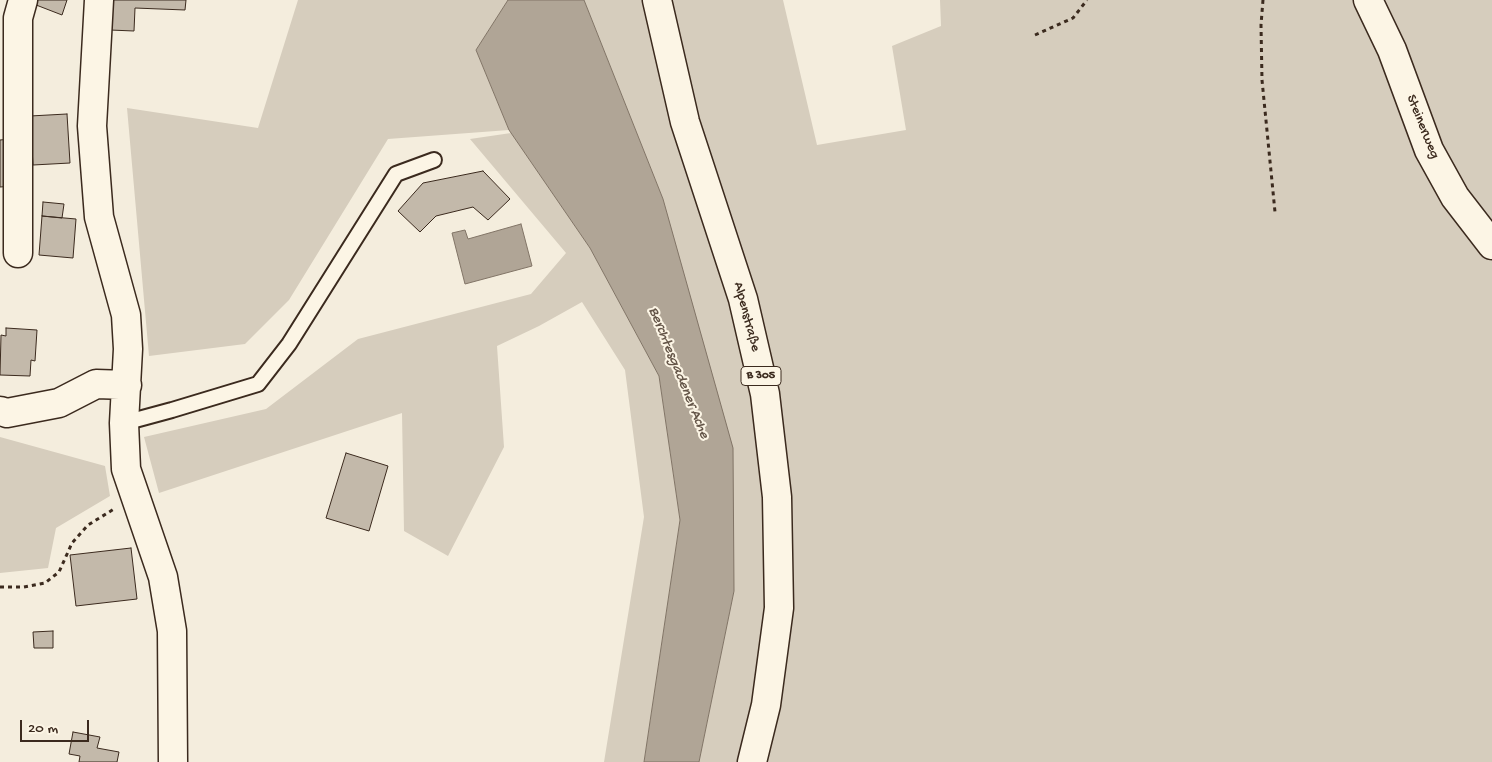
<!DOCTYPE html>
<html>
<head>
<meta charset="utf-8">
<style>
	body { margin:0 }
	#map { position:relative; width:1492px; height:762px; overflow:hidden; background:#f4eddd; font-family:"Gochi Hand",sans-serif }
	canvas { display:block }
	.scale { position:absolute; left:20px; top:720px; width:69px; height:22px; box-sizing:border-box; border:2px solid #3b2a1e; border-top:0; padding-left:6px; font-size:15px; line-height:18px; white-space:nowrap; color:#3b2a1e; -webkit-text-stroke:4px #fcf5e5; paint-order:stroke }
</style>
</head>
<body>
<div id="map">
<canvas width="1492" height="762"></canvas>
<div class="scale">20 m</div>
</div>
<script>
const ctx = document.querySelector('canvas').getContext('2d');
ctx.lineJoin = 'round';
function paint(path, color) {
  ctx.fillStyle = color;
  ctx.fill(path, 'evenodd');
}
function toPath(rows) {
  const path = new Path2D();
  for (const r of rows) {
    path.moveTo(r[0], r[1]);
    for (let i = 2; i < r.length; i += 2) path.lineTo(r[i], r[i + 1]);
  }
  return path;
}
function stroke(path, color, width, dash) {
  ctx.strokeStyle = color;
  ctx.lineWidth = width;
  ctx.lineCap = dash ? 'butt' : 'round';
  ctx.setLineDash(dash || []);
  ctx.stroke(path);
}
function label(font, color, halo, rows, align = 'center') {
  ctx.font = font + ' "Gochi Hand",sans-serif';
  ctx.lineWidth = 4;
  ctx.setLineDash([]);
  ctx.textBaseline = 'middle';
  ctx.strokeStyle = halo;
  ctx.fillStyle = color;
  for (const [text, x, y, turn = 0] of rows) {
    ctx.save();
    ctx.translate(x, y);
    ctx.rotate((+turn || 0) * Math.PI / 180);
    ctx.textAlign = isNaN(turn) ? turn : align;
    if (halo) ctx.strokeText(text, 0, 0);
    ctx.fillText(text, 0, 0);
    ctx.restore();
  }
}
paint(toPath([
	[298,0,508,0,476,50,509,130,388,139,289,300,245,344,149,356,127,108,258,128],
	[584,0,783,0,817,145,906,130,892,46,941,26,940,0,1492,0,1492,762,699,762,734,591,663,199],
	[511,133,590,248,659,376,680,520,644,762,604,762,644,517,625,370,582,302,539,326,497,346,504,447,448,556,404,531,402,413,159,493,144,437,266,409,358,339,531,294,566,253,470,139],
	[0,437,105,466,110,496,56,528,48,568,0,573]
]), '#d6cdbd');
const water = toPath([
	[508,0,584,0,663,199,733,448,734,591,699,762,644,762,680,520,659,376,590,248,509,130,476,50,508,0],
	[521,224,532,266,465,284,452,233,465,230,468,239,521,224]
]);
paint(water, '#b0a596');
stroke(water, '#817466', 1);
const building = toPath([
	[32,0,67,0,62,15,31,3,32,0],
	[111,0,186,0,185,10,135,8,134,31,110,30,111,0],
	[67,114,70,163,33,165,30,116,67,114],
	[10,139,13,186,0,187,0,140,10,139],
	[483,171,510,199,488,220,473,207,436,216,420,232,398,211,423,183,483,171],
	[43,202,64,204,62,218,42,216,43,202],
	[42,216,76,219,73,258,39,255,42,216],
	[6,328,37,330,35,361,31,360,30,376,0,375,1,335,6,336,6,328],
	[346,453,388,466,369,531,326,518,346,453],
	[131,548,137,599,76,606,70,555,131,548],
	[53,631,53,648,34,648,33,632,53,631],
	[73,732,100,737,97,748,119,752,117,762,79,762,80,756,69,754,73,732]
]);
paint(building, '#c3b9aa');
stroke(building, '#3b2a1e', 1);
const lane = toPath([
	[124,423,172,410,258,384,289,344,396,174,434,160]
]);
const street = toPath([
	[99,0,92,126,99,217,126,315,128,349,124,423,126,469,163,577,172,631,173,762],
	[1368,0,1392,50,1429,150,1455,197,1492,245],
	[18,253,18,18,23,0],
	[0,411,7,413,59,403,96,384,127,385]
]);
const primary = toPath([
	[657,0,685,122,743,299,765,394,777,497,779,608,766,705,752,762]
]);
stroke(lane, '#3b2a1e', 18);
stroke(street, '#3b2a1e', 31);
stroke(primary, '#3b2a1e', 31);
stroke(toPath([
	[1263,0,1261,25,1262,80,1275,212],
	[1035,35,1073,18,1087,0],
	[0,587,24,587,45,583,59,572,72,543,88,525,114,509]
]), '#3b2a1e', 3, [4, 4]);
stroke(lane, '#fcf5e5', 14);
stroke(street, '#fcf5e5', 28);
stroke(primary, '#fcf5e5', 28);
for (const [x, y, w] of [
	[761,376,40]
]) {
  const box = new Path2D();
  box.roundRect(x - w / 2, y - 9.5, w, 19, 4);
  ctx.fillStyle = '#fcf5e5';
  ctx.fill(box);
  stroke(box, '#3b2a1e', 1);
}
label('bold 12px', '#3b2a1e', null, [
	["B 305",761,376]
]);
label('14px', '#3b2a1e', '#fcf5e5', [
	["Steinerweg",1422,127,68],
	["Alpenstraße",746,317,75]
]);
label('italic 15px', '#645548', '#fcf5e5', [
	["Berchtesgadener Ache",678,373,68]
]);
</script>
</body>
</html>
